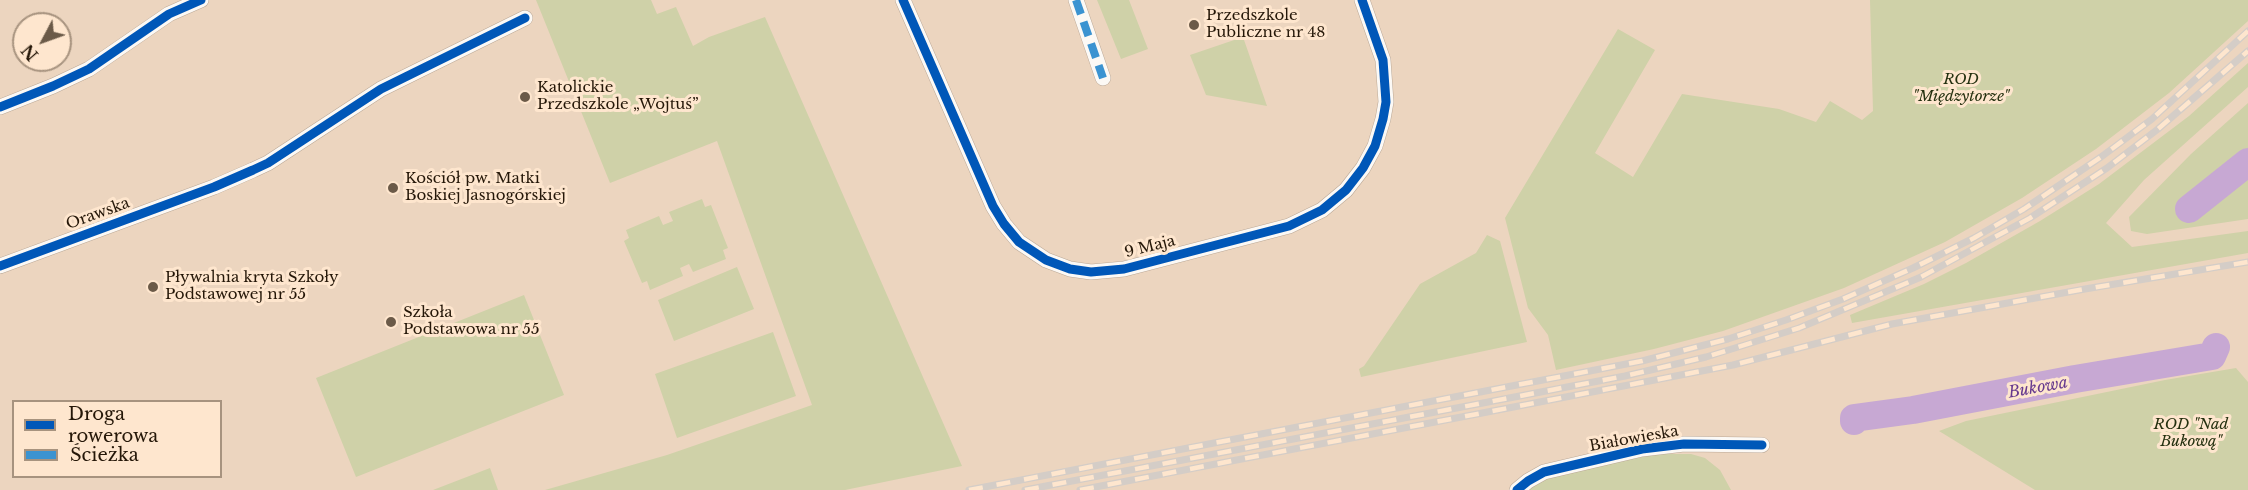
<!DOCTYPE html>
<html>
<head>
<meta charset="utf-8">
<style>
	body { margin:0 }
	#map { position:relative; width:2248px; height:490px; overflow:hidden; background:#ecd5bf; font-family:"Libre Baskerville",serif }
	canvas { display:block }
	.legend { position:absolute; left:12px; top:400px; width:210px; height:78px; box-sizing:border-box; background:#fee6ce; border:2px solid #a7937f; margin:0; padding:8px 10px; list-style:none; font-size:18px; color:#251708 }
	.legend li { display:flex; align-items:center; gap:12px; height:30px }
	.legend b { width:30px; border:2px solid #a7937f }
	.north { position:absolute; left:12px; top:12px; width:60px; height:60px; box-sizing:border-box; background:#fee6ce; border:2px solid #a7937f; border-radius:50%; rotate:229deg; font-size:16px; font-weight:700; line-height:24px; text-align:center; color:#251708 }
	.north::after { content:''; display:block; margin:auto; width:21px; height:27px; background:#6b5a48; clip-path:polygon(50% 0,100% 100%,50% 72%,0 100%) }
</style>
</head>
<body>
<div id="map">
<canvas width="2248" height="490"></canvas>
<ul class="legend">
<li><b style="height:8px;background:#0057b8"></b>Droga rowerowa</li>
<li><b style="height:8px;background:#3b93d1"></b>Ścieżka</li>
</ul>
<div class="north">N</div>
</div>
<script>
const ctx = document.querySelector('canvas').getContext('2d');
ctx.lineJoin = 'round';
function paint(path, color) {
  ctx.fillStyle = color;
  ctx.fill(path, 'evenodd');
}
function toPath(rows) {
  const path = new Path2D();
  for (const r of rows) {
    path.moveTo(r[0], r[1]);
    for (let i = 2; i < r.length; i += 2) path.lineTo(r[i], r[i + 1]);
  }
  return path;
}
function stroke(path, color, width, dash) {
  ctx.strokeStyle = color;
  ctx.lineWidth = width;
  ctx.lineCap = dash ? 'butt' : 'round';
  ctx.setLineDash(dash || []);
  ctx.stroke(path);
}
function label(font, color, halo, rows, align = 'center') {
  ctx.font = font + ' "Libre Baskerville",serif';
  ctx.lineWidth = 6;
  ctx.setLineDash([]);
  ctx.textBaseline = 'middle';
  ctx.strokeStyle = halo;
  ctx.fillStyle = color;
  for (const [text, x, y, turn = 0] of rows) {
    ctx.save();
    ctx.translate(x, y);
    ctx.rotate((+turn || 0) * Math.PI / 180);
    ctx.textAlign = isNaN(turn) ? turn : align;
    if (halo) ctx.strokeText(text, 0, 0);
    ctx.fillText(text, 0, 0);
    ctx.restore();
  }
}
paint(toPath([
	[536,0,651,0,657,14,676,7,693,46,709,37,765,17,962,466,845,490,545,490,667,455,812,405,717,141,610,183],
	[1097,0,1129,0,1148,49,1121,59],
	[1870,0,2248,0,2248,21,2169,93,2096,149,2022,198,1945,242,1844,288,1723,331,1654,349,1556,370,1548,335,1528,308,1505,218,1618,29,1655,50,1595,153,1633,177,1682,94,1779,109,1816,122,1830,101,1862,120,1873,111],
	[1243,37,1267,106,1206,95,1190,55],
	[2248,63,2248,87,2144,180,2106,223,2132,247,2248,231,2248,253,1852,323,1850,315,1924,284,1966,263,2040,221,2099,184,2189,116],
	[2248,103,2248,219,2147,234,2131,231,2129,217,2191,154],
	[702,199,705,207,711,205,728,248,723,250,726,259,693,272,689,264,680,268,683,276,650,290,647,281,642,283,624,241,629,238,626,230,659,216,663,225,673,221,669,212],
	[1487,235,1500,241,1527,342,1361,377,1359,369,1364,366,1420,284,1476,253],
	[737,267,754,309,674,341,658,300],
	[524,295,564,395,356,477,316,378],
	[773,332,796,396,677,438,655,374],
	[2236,368,2248,382,2248,490,2035,490,1939,431,1966,421,2165,380],
	[1658,454,1691,454,1705,458,1720,470,1731,490,1524,490,1557,474],
	[490,468,498,490,433,490]
]), '#cfd1a8');
stroke(toPath([
	[2189,209,2248,162],
	[1854,421,1854,418,1913,410,2075,379,2212,356,2216,347]
]), '#c7a8d3', 28);
const street = toPath([
	[903,0,993,206,1004,224,1019,242,1046,260,1070,269,1091,272,1124,269,1289,226,1322,210,1346,190,1363,168,1375,146,1383,119,1386,102,1383,60,1362,0],
	[1076,0,1103,78],
	[0,107,53,86,89,69,169,14,201,0],
	[0,266,214,187,253,170,268,163,381,89,525,18],
	[1517,490,1528,481,1544,472,1642,449,1684,444,1762,445]
]);
stroke(street, '#baa897', 16);
stroke(street, '#fcf9f5', 15);
const rail = toPath([
	[969,490,1642,361,1728,339,1786,320,1843,299,1913,268,1974,238,2024,209,2101,157,2152,119,2248,31],
	[1025,490,1625,376,1706,357,1799,328,1921,277,2030,218,2107,168,2158,129,2248,51],
	[1080,490,1733,365,1892,324,2085,289,2248,262]
]);
stroke(rail, '#d4cdc7', 7);
stroke(rail, '#fee6ce', 4.5, [14]);
stroke(toPath([
	[1076,0,1103,78]
]), '#3b93d1', 8, [15, 8]);
stroke(toPath([
	[903,0,993,206,1004,224,1019,242,1046,260,1070,269,1091,272,1124,269,1289,226,1322,210,1346,190,1363,168,1375,146,1383,119,1386,102,1383,60,1362,0],
	[0,107,53,86,89,69,169,14,201,0],
	[0,266,214,187,253,170,268,163,381,89,525,18],
	[1517,490,1528,481,1544,472,1642,449,1684,444,1762,445]
]), '#0057b8', 9);
for (const [x, y, r, color] of [
	[1194,25,6,"#6b5a48"],
	[525,97,6,"#6b5a48"],
	[393,188,6,"#6b5a48"],
	[153,287,6,"#6b5a48"],
	[391,322,6,"#6b5a48"]
]) {
  const dot = new Path2D();
  dot.arc(x, y, r, 0, 2 * Math.PI);
  ctx.fillStyle = color;
  ctx.fill(dot);
  stroke(dot, '#fee6ce', 2);
}
label('15px', '#251708', '#fee6ce', [
	["Przedszkole",1206,16],
	["Publiczne nr 48",1206,33],
	["Katolickie",537,88],
	["Przedszkole „Wojtuś”",537,105],
	["Kościół pw. Matki",405,179],
	["Boskiej Jasnogórskiej",405,196],
	["Pływalnia kryta Szkoły",165,278],
	["Podstawowej nr 55",165,295],
	["Szkoła",403,313],
	["Podstawowa nr 55",403,330]
], 'left');
label('italic 15px', '#253110', '#fee6ce', [
	["ROD",1961,80],
	["\"Międzytorze\"",1961,97],
	["ROD \"Nad",2191,425],
	["Bukową\"",2191,442]
]);
label('15px', '#251708', '#fee6ce', [
	["Orawska",98,214,-20],
	["9 Maja",1150,247,-14],
	["Białowieska",1634,439,-10]
]);
label('italic 16px', '#66398e', '#fee6ce', [
	["Bukowa",2038,388,-10]
]);
</script>
</body>
</html>
